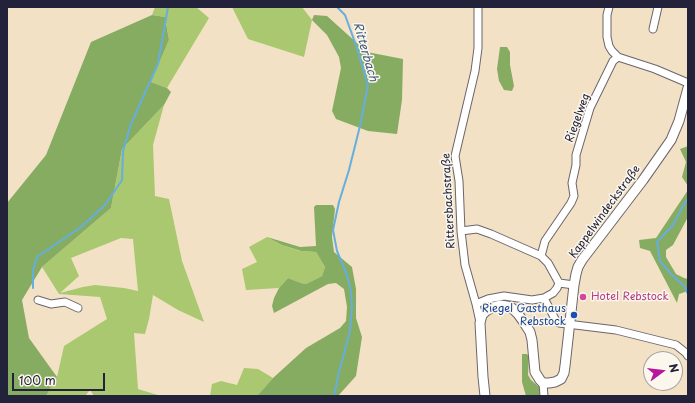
<!DOCTYPE html>
<html>
<head>
<meta charset="utf-8">
<style>
	body { margin:0 }
	#map { position:relative; width:695px; height:403px; overflow:hidden; background:#f3e1c5; font-family:"Playpen Sans",sans-serif }
	canvas { display:block }
	.frame { position:absolute; inset:0; border:8px solid #22223b; pointer-events:none }
	.north { position:absolute; left:643px; top:351px; width:40px; height:40px; box-sizing:border-box; background:#fbf7ec; border:1px solid #a4a2a5; border-radius:50%; rotate:75deg; font-size:11px; font-weight:700; line-height:16px; text-align:center; color:#22223b }
	.north::after { content:''; display:block; margin:auto; width:14px; height:18px; background:#b5179e; clip-path:polygon(50% 0,100% 100%,50% 72%,0 100%) }
	.scale { position:absolute; left:12px; top:373px; width:93px; height:18px; box-sizing:border-box; border:2px solid #22223b; border-top:0; padding-left:5px; font-size:12px; line-height:14px; white-space:nowrap; color:#22223b; -webkit-text-stroke:3px #fbf7ec; paint-order:stroke }
</style>
</head>
<body>
<div id="map">
<canvas width="695" height="403"></canvas>
<div class="frame"></div>
<div class="north">N</div>
<div class="scale">100 m</div>
</div>
<script>
const ctx = document.querySelector('canvas').getContext('2d');
ctx.lineJoin = 'round';
function paint(path, color) {
  ctx.fillStyle = color;
  ctx.fill(path, 'evenodd');
}
function toPath(rows) {
  const path = new Path2D();
  for (const r of rows) {
    path.moveTo(r[0], r[1]);
    for (let i = 2; i < r.length; i += 2) path.lineTo(r[i], r[i + 1]);
  }
  return path;
}
function stroke(path, color, width, dash) {
  ctx.strokeStyle = color;
  ctx.lineWidth = width;
  ctx.lineCap = dash ? 'butt' : 'round';
  ctx.setLineDash(dash || []);
  ctx.stroke(path);
}
function label(font, color, halo, rows, align = 'center') {
  ctx.font = font + ' "Playpen Sans",sans-serif';
  ctx.lineWidth = 3;
  ctx.setLineDash([]);
  ctx.textBaseline = 'middle';
  ctx.strokeStyle = halo;
  ctx.fillStyle = color;
  for (const [text, x, y, turn = 0] of rows) {
    ctx.save();
    ctx.translate(x, y);
    ctx.rotate((+turn || 0) * Math.PI / 180);
    ctx.textAlign = isNaN(turn) ? turn : align;
    if (halo) ctx.strokeText(text, 0, 0);
    ctx.fillText(text, 0, 0);
    ctx.restore();
  }
}
paint(toPath([
	[155,7,196,7,209,18,167,88,151,82,169,40,165,17,152,15],
	[232,7,302,7,312,20,304,57,248,39],
	[164,105,153,145,155,196,169,199,182,261,204,322,178,310,153,295,149,319,145,334,134,333,138,389,161,396,94,396,90,390,85,396,46,396,57,377,64,346,107,319,100,297,59,294,42,267,111,208,122,149],
	[121,238,133,239,138,291,124,288,95,285,83,287,60,293,79,276,71,258],
	[267,237,282,245,300,251,316,252,325,267,322,276,306,284,301,283,288,278,279,288,246,290,242,269,257,262,249,247],
	[244,368,258,369,273,378,257,396,210,396,212,384,221,381,237,385]
]), '#a9c870');
paint(toPath([
	[152,15,165,17,169,40,151,82,167,88,171,92,164,105,122,149,111,208,42,267,22,300,29,338,57,377,46,396,7,396,7,203,46,155,91,42],
	[314,15,327,16,367,52,403,59,402,100,397,134,368,131,336,119,332,111,341,68,339,57,327,35,312,20],
	[500,47,507,47,510,52,510,65,514,86,512,91,504,90,499,81,497,69],
	[688,146,688,186,682,177,686,162,680,149],
	[688,190,688,217,673,245,666,250,666,257,676,274,684,278,688,279,688,291,679,294,677,303,650,251,640,248,639,240,656,238],
	[316,205,333,205,335,209,332,237,334,252,352,267,356,289,356,318,362,337,356,376,338,396,257,396,273,378,306,348,340,328,346,321,347,307,344,289,336,283,328,284,274,313,272,306,274,298,279,288,288,278,301,283,306,284,322,276,325,267,316,252,301,251,282,245,267,237,300,247,316,246,314,207],
	[522,354,527,354,529,357,528,375,531,380,539,387,540,396,526,396,522,382]
]), '#86ac62');
stroke(toPath([
	[688,199,684,204,673,225,657,242,660,261,671,274,684,286,688,294],
	[33,288,33,270,37,257,81,227,105,205,122,180,123,151,131,124,158,64,168,7],
	[334,396,339,372,350,331,352,306,351,292,347,275,337,251,333,230,339,202,349,170,360,126,368,85,357,48,345,15,337,7]
]), '#65aedd', 2);
const minor = toPath([
	[478,7,478,48,475,71,455,156,459,181,461,231,465,265,476,304,480,322],
	[609,7,607,15,607,37,609,46,612,51,618,57],
	[653,29,658,7],
	[461,231,477,229,491,234,541,256,548,263,559,283,574,285],
	[541,256,545,241,571,203,574,196,572,183,576,165,576,155,590,108,613,61,618,57,655,69,688,83],
	[544,298,555,319,559,323,616,330,676,345,686,353,688,356],
	[38,300,51,304,65,302,78,308],
	[476,304,488,299,504,296,532,300,544,298,553,293,557,288,559,283],
	[543,383,544,396]
]);
const tertiary = toPath([
	[485,396,483,377,480,323,482,315,486,311,493,307,500,305,507,306,512,308,518,314,523,321,530,332,532,340,535,372,540,380,543,383,549,383,555,382,561,379,564,373,565,366,574,285,576,274,578,267,582,260,643,180,671,140,679,121,688,88]
]);
stroke(minor, '#6b656b', 9);
stroke(tertiary, '#6b656b', 11);
stroke(minor, '#fff', 7);
stroke(tertiary, '#fff', 9);
for (const [x, y, r, color] of [
	[583,297,4,"#d1479c"],
	[574,315,4,"#1a4fb4"]
]) {
  const dot = new Path2D();
  dot.arc(x, y, r, 0, 2 * Math.PI);
  ctx.fillStyle = color;
  ctx.fill(dot);
  stroke(dot, '#fbf7ec', 1.5);
}
label('11px', '#22223b', '#fbf7ec', [
	["Riegelweg",578,118,-70],
	["Rittersbachstraße",449,201,-93],
	["Kappelwindeckstraße",605,212,-54]
]);
label('11px', '#b23c85', '#fbf7ec', [
	["Hotel Rebstock",591,297]
], 'left');
label('11px', '#164399', '#fbf7ec', [
	["Riegel Gasthaus",566,309],
	["Rebstock",566,322]
], 'right');
label('italic 12px', '#3d5a7c', '#fbf7ec', [
	["Ritterbach",365,52,74]
]);
</script>
</body>
</html>
